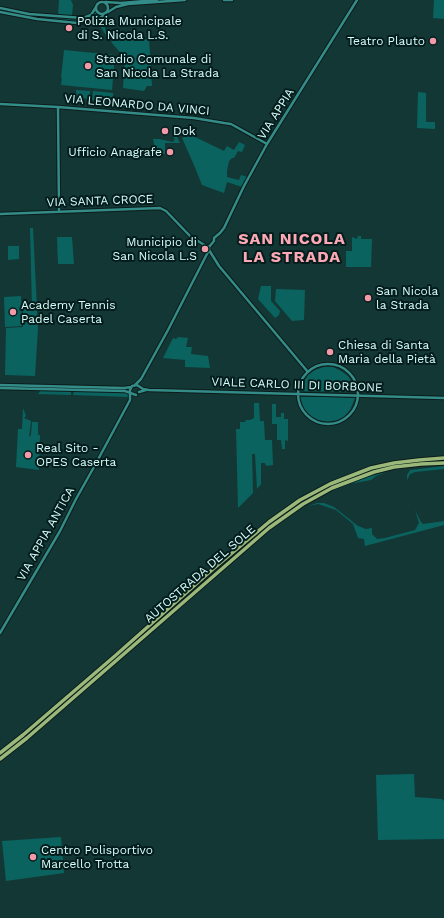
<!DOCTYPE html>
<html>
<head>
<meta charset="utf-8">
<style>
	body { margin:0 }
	canvas { display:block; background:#123735 }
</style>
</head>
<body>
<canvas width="444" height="918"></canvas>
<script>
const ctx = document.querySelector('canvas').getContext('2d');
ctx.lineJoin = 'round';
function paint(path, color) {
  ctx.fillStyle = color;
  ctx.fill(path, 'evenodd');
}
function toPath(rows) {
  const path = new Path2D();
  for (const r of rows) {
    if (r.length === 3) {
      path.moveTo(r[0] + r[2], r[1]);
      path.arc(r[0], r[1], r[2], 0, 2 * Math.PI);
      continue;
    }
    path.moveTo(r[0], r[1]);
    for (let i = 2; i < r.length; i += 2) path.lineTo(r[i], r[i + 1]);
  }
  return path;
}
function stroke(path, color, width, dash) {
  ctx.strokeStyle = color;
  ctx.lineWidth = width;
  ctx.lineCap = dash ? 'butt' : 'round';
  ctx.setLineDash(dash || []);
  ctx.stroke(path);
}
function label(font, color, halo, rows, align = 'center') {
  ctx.font = font + ' "Work Sans",sans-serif';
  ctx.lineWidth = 4;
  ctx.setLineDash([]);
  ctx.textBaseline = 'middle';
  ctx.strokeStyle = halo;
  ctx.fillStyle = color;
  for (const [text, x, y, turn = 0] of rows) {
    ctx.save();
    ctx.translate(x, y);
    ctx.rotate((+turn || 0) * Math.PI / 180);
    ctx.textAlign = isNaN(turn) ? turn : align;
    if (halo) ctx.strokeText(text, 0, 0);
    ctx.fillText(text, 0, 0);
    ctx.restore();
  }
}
paint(toPath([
	[59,0,71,0,73,5,72,16,58,15],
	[434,0,444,0,444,19,433,18],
	[0,9,30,16,56,18,84,20,90,17,95,12,97,14,101,16,95,21,61,21,41,19],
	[109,15,109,19,105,19,105,28,107,34,110,33,110,37,106,35,98,23,106,16],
	[149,39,152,86,147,86,144,91,123,88,125,58,111,42,112,41],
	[64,50,115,55,112,90,61,85,62,78,61,78],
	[76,90,90,91,90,99,76,98],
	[93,91,113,93,113,101,92,100],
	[418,92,426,93,426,122,435,122,435,129,417,128],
	[189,134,224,151,227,146,234,150,239,142,245,145,242,152,238,151,234,158,232,158,229,161,227,171,227,177,239,180,241,175,248,177,242,187,227,182,224,193,202,185,194,165,182,138],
	[173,137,177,137,180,143,165,143,165,154,156,154,153,139,159,139,173,142,175,139],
	[30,228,33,228,38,329,35,376,5,375,6,328,23,327,23,308,32,308],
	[358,236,361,236,361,239,372,239,371,267,346,267,346,251,352,251,352,237,357,239],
	[57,237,72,237,74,264,58,264],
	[8,246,19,246,19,259,8,260],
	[261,286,271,286,271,301,280,311,279,315,275,318,258,299],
	[276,289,305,290,304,320,292,321,275,301],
	[21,296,22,326,5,327,4,297],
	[178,337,188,338,186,347,192,347,191,354,208,356,210,368,185,367,185,360,163,358,173,338,176,339],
	[324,367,333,367,341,371,348,376,353,384,355,392,300,391,303,383,308,375,315,370],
	[41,390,67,390,71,392,71,395,38,394],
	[76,391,126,392,128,393,129,397,73,395,74,392],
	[300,397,327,397,355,398,350,410,344,417,336,421,327,422,318,420,310,416,304,409],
	[254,403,259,403,260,421,264,421,265,440,272,440,273,465,266,466,265,463,261,463,261,484,257,489,255,454,252,454,253,493,238,508,236,429,240,429,240,422,245,422,246,420,250,420,254,418],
	[272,404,276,404,276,417,281,417,281,413,284,413,284,419,288,419,288,441,285,440,285,449,282,449,281,440,277,440,277,424,272,424],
	[23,408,26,416,24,418,31,421,29,437,31,435,32,422,38,422,38,435,40,435,39,470,16,467,18,429,22,429],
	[444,466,444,469,415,472,410,474,407,480,407,475,410,470],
	[389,471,376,476,371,480,349,484,341,488,364,478],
	[317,503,324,503,334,507,358,526,366,529,372,528,372,534,377,539,385,538,415,530,419,523,415,510,421,522,423,524,444,521,444,525,365,546,364,539,358,538,353,524,336,510,318,504,308,506],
	[414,774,415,797,442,799,444,801,444,839,378,840,376,775],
	[61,837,64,873,6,881,2,841]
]), '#0a635f');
const secondary = toPath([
	[224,0,232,0],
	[102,8,6],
	[105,2,121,3,157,0],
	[0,8,29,14,83,18,91,15,96,7],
	[0,12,37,19,77,23,96,21,104,15],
	[108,12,116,7,128,4,185,0],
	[0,104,58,107,194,118,224,123,231,124,267,144],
	[58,107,59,212],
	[0,214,160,208,166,211,190,236,206,246,209,247],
	[209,247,214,241,214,238,220,233,224,228,244,186,267,144,357,0],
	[209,250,219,266,308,372],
	[328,394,30],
	[0,385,124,388,131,387],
	[135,385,141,379,168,330,209,250,209,247],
	[0,388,125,391,136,395],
	[139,392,146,390],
	[0,633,60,531,76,499,94,467,130,400,130,390,132,386,137,385,143,389,149,390,444,398]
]);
const highway = toPath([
	[0,753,23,735,116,655,213,569,269,522,300,500,330,484,371,468,394,463,419,460,444,458],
	[0,759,27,738,269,528,303,504,332,488,374,472,394,467,421,464,444,463]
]);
stroke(secondary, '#0c1c1b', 4.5);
stroke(highway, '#0c1c1b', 5.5);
stroke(secondary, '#338c87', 2.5);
stroke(highway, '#99b879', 3.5);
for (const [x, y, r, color] of [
	[69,28,4,"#f39aa8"],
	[433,41,4,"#f39aa8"],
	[88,66,4,"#f39aa8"],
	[165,131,4,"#f39aa8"],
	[170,152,4,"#f39aa8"],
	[205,249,4,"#f39aa8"],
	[368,298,4,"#f39aa8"],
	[13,312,4,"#f39aa8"],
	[330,352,4,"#f39aa8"],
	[28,455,4,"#f39aa8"],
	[33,857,4,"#f39aa8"]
]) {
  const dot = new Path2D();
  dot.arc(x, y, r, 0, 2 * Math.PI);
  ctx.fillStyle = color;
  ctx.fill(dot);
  stroke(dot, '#041d1c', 1.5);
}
label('12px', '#d6fefb', '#041d1c', [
	["Polizia Municipale",77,21],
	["di S. Nicola L.S.",77,35],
	["Teatro Plauto",425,41,"right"],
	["Stadio Comunale di",96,59],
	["San Nicola La Strada",96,73],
	["Dok",173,131],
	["Ufficio Anagrafe",162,152,"right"],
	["Municipio di",197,242,"right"],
	["San Nicola L.S",197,256,"right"],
	["San Nicola",376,291],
	["la Strada",376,305],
	["Academy Tennis",21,305],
	["Padel Caserta",21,319],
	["Chiesa di Santa",338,345],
	["Maria della Pietà",338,359],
	["Real Sito -",36,448],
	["OPES Caserta",36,462],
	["Centro Polisportivo",41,850],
	["Marcello Trotta",41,864]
], 'left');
label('12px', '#d6fefb', '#041d1c', [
	["VIA LEONARDO DA VINCI",137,105,5],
	["VIA APPIA",276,114,-58],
	["VIA SANTA CROCE",100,201,-2],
	["VIALE CARLO III DI BORBONE",297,385,2],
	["VIA APPIA ANTICA",46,534,-61],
	["AUTOSTRADA DEL SOLE",200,574,-41]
]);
ctx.letterSpacing = '1px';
label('bold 16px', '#fda9b5', '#041d1c', [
	["SAN NICOLA",292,239],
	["LA STRADA",292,257]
]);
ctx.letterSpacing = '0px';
</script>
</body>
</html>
